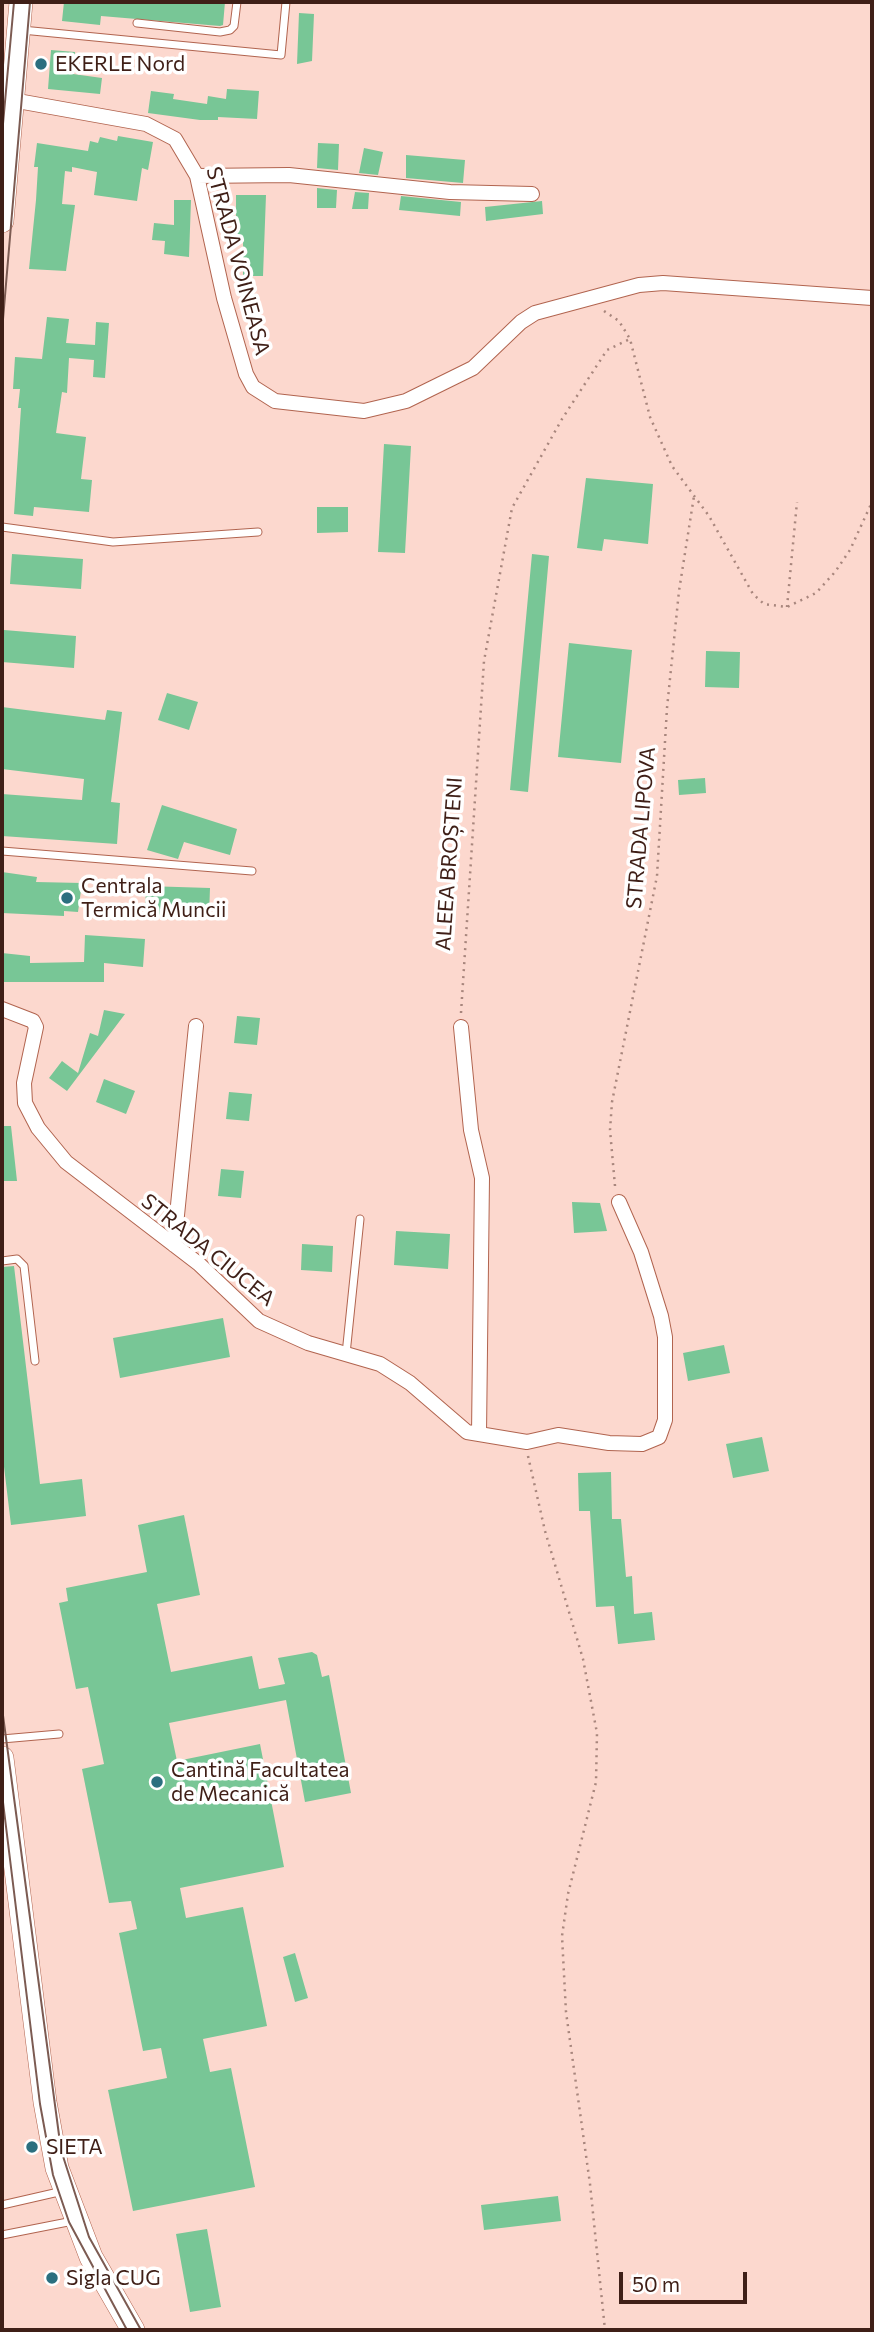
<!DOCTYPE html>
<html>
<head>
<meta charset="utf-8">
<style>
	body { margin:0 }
	#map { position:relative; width:874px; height:2332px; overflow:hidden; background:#fcd8ce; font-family:Commissioner,sans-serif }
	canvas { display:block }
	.frame { position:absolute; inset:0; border:4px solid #3f1f17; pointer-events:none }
	.scale { position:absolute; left:619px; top:2272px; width:128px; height:32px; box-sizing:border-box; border:4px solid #3f1f17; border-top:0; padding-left:9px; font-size:21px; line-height:24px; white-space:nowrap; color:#3f1f17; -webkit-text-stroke:5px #fff; paint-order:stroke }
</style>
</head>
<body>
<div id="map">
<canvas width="874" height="2332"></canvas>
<div class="frame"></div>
<div class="scale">50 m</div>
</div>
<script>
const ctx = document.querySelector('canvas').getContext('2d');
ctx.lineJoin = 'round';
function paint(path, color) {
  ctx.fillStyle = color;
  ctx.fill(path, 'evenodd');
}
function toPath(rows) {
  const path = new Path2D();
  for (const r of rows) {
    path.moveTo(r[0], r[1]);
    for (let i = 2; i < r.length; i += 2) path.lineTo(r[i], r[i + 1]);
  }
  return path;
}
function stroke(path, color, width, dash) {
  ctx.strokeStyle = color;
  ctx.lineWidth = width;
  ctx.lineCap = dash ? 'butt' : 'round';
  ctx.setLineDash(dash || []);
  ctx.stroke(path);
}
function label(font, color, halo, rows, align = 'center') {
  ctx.font = font + ' Commissioner,sans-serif';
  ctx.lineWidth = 7;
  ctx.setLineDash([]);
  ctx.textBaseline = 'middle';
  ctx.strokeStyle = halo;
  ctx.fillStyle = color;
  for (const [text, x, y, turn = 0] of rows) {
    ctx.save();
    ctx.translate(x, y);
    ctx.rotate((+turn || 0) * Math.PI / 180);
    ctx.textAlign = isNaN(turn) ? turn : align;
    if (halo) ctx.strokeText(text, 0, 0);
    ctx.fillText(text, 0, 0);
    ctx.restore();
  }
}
paint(toPath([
	[64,2,225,2,223,25,220,26,101,16,100,25,62,21],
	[299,13,314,14,312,61,297,64],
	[51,50,75,52,73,74,102,78,100,94,48,89],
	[227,89,259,91,257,119,218,117,218,120,200,120,148,113,151,91,174,94,173,99,207,104,208,96,226,99],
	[118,136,153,142,148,170,142,168,137,201,94,195,97,172,72,167,72,172,65,171,62,204,75,205,66,271,29,269,36,200,38,167,34,167,37,143,88,151,90,141,98,143,100,137,117,141],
	[318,143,339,144,338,170,317,168],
	[364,148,383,152,378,175,359,173],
	[406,155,465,160,463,183,406,178],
	[317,188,337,190,336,208,317,208],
	[355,192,369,193,368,209,352,209],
	[236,195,266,195,263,276,243,276,243,237,236,237],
	[401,196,461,202,460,216,399,210],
	[174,200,191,200,189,257,164,254,165,241,152,240,154,223,174,225],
	[542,201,543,214,486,221,485,207],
	[47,317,69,319,66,343,95,345,96,322,109,323,105,378,93,377,94,360,69,358,67,393,62,392,56,433,86,437,81,479,92,480,89,512,34,507,33,516,14,514,21,408,18,408,20,389,13,389,15,357,42,359],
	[384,444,411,446,405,553,378,552],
	[586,478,653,484,648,544,604,539,602,551,577,548],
	[317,507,348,507,348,532,317,533],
	[12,554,83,559,81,589,10,584],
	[532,554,549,556,528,792,510,790],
	[4,630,76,636,74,668,2,662],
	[569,643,632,650,621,763,558,757],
	[706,651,740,652,739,688,705,687],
	[167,693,198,702,189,730,158,720],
	[2,707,105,720,107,710,122,712,111,802,120,803,117,844,2,836,2,794,82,800,84,779,2,769],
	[705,778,706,793,679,795,678,780],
	[162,805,237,829,230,855,184,842,178,859,147,850],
	[2,872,37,877,36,882,82,883,78,912,64,911,64,916,2,913],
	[146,886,210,888,209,916,145,914],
	[85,935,145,939,143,967,104,963,104,982,2,982,2,953,30,956,30,963,84,962],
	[104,1010,125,1014,67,1091,49,1078,62,1061,78,1073,90,1033,98,1036],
	[237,1016,260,1018,257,1045,234,1043],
	[104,1079,135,1091,126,1114,96,1102],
	[229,1092,252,1094,249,1121,226,1119],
	[2,1126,11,1126,17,1181,2,1181],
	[221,1169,244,1171,241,1198,218,1196],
	[572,1202,600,1203,607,1231,574,1233],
	[396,1231,450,1234,448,1269,394,1265],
	[302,1244,333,1246,332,1272,301,1270],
	[14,1266,40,1484,82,1479,86,1516,11,1525,2,1450,2,1267],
	[223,1318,230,1357,120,1378,113,1338],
	[724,1345,730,1373,688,1381,683,1353],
	[762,1437,769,1471,733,1478,726,1444],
	[611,1472,612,1519,621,1519,626,1577,632,1576,634,1614,652,1612,655,1640,618,1644,614,1606,596,1607,590,1511,579,1511,578,1473],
	[184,1515,200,1595,157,1604,171,1672,252,1656,259,1689,285,1684,278,1658,312,1652,317,1655,322,1677,329,1675,351,1793,305,1802,286,1700,169,1723,177,1761,260,1744,284,1867,180,1888,186,1918,243,1907,267,2026,203,2039,210,2072,231,2068,255,2187,133,2211,108,2090,167,2078,161,2048,143,2051,119,1933,137,1929,131,1901,109,1903,82,1769,104,1764,88,1687,76,1689,59,1603,68,1601,66,1588,147,1572,138,1525],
	[295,1953,308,1998,295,2002,283,1957],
	[558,2196,561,2221,484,2230,481,2205],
	[207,2229,221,2307,190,2312,176,2234]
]), '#78c696');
const lane = toPath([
	[137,23,220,32,230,30,234,26,237,2],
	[22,30,281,55,286,2],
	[2,527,113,542,258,532],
	[2,851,252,871],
	[2,1261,17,1259,24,1266,35,1361],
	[346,1354,360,1219],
	[2,1739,59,1734],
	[2,2205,63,2191],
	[2,2235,73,2221]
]);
const street = toPath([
	[12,100,146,124,175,139,197,176,224,298,246,374,253,387,275,401,364,411,406,401,473,368,521,322,535,313,639,285,663,283,872,298],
	[197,176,289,175,450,192,532,194],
	[2,1009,33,1021,36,1027,24,1083,25,1103,38,1128,66,1162,199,1264,259,1321,308,1343,380,1364,410,1383,467,1432,527,1442,558,1435,609,1443,642,1444,659,1437,665,1420,665,1337,661,1316,641,1252,619,1202],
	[461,1027,471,1130,482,1178,479,1434],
	[174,1245,196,1026]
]);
const primary = toPath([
	[2,221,21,2],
	[2,1758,45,2102,57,2168,91,2257,133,2330]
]);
stroke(lane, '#b1644f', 9);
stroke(street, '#b1644f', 16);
stroke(primary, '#b1644f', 24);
stroke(toPath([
	[604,311,619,321,630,339,650,417,672,466,709,516,753,594,764,604,787,607,816,593,835,572,850,550,872,502],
	[787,607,797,502],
	[461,1013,484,661,512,508,562,419,607,350,630,339],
	[615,1186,610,1130,612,1102,657,876,667,708,679,591,694,496],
	[528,1456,545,1531,583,1659,597,1733,596,1782,568,1894,562,1936,566,2012,590,2184,605,2330]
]), '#a8867d', 2.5, [2, 5]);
stroke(lane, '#fff', 7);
stroke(street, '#fff', 14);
stroke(primary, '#fff', 23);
stroke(toPath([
	[2,135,14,2],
	[2,331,30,2],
	[2,1708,61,2150,89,2237,141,2330],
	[2,1794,40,2104,53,2175,69,2222,127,2330]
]), '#7c5b52', 2);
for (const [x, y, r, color] of [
	[41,64,7,"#2b6f7f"],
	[67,898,7,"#2b6f7f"],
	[157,1782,7,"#2b6f7f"],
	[32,2147,7,"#2b6f7f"],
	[52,2278,7,"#2b6f7f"]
]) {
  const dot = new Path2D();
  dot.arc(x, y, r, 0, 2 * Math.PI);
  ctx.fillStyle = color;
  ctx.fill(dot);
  stroke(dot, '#fff', 2.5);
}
label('21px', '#3f1f17', '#fff', [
	["EKERLE Nord",55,64],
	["Centrala",81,886],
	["Termică Muncii",81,910],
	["Cantină Facultatea",171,1770],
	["de Mecanică",171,1794],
	["SIETA",46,2147],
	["Sigla CUG",66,2278]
], 'left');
label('21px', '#3f1f17', '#fff', [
	["STRADA VOINEASA",238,261,75],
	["STRADA LIPOVA",641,828,-85],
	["ALEEA BROȘTENI",449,864,-86],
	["STRADA CIUCEA",208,1250,39]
]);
</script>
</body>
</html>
